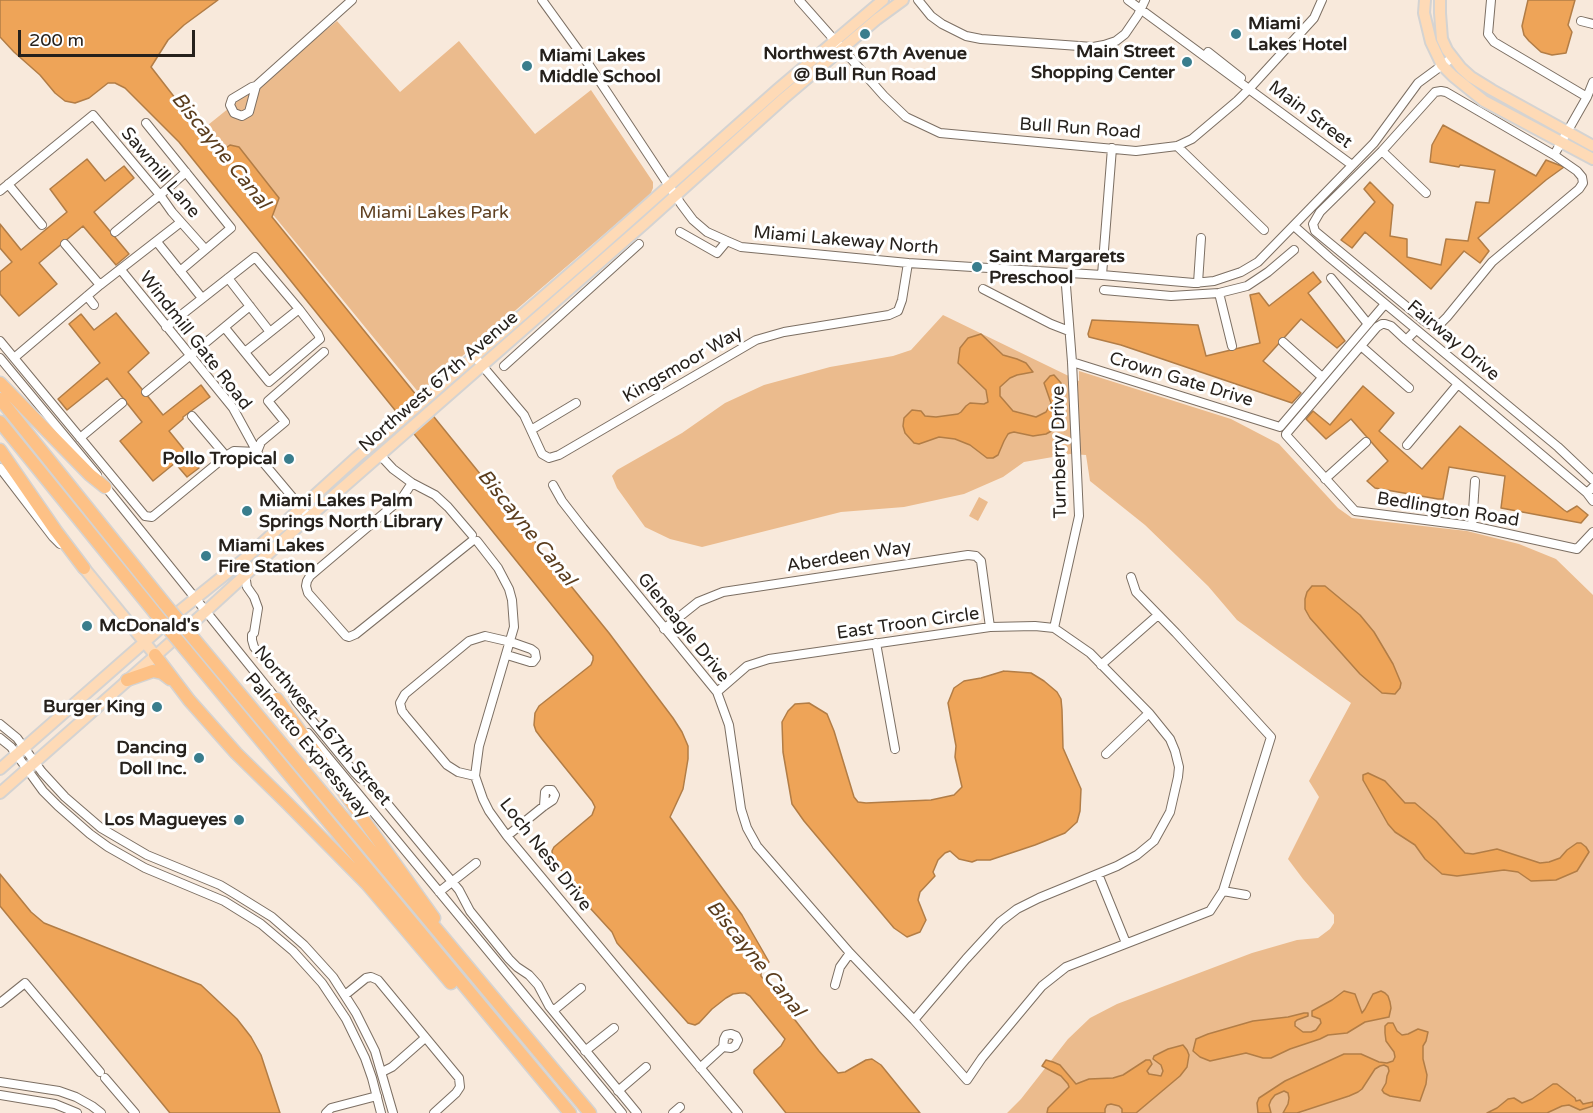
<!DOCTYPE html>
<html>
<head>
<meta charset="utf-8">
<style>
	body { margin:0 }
	#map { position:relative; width:1593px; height:1113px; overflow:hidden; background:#f8e9db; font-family:"Varela Round",sans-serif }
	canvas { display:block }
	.scale { position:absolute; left:18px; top:30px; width:177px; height:27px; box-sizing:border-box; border:3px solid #26211c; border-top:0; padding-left:8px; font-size:18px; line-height:21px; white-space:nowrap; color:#26211c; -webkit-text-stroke:4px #fff; paint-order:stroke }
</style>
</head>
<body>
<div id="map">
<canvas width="1593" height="1113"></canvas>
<div class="scale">200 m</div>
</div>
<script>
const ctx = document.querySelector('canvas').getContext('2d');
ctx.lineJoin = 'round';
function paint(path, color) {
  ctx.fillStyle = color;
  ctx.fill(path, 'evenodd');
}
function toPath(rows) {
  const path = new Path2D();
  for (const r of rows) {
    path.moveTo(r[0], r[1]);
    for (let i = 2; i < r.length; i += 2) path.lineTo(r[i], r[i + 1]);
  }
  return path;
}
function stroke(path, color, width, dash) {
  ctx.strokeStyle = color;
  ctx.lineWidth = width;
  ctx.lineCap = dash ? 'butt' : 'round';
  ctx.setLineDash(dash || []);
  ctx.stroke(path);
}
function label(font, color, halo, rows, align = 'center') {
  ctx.font = font + ' "Varela Round",sans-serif';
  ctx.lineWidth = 6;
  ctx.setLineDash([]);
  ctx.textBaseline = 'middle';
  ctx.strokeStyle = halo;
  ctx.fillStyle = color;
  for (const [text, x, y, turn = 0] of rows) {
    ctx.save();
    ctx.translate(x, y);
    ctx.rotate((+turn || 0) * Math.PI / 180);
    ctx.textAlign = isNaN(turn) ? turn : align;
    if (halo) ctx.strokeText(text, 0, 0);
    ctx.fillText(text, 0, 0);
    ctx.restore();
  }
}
paint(toPath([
	[337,21,400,92,459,41,535,134,591,90,653,182,653,188,650,195,419,393,203,129],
	[943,315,1079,381,1079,371,1231,419,1279,444,1338,508,1352,518,1467,531,1519,544,1556,559,1593,595,1593,1113,1007,1113,1021,1099,1068,1039,1090,1018,1117,1004,1252,953,1297,940,1318,938,1330,929,1334,923,1334,915,1303,879,1288,859,1319,797,1309,781,1351,703,1237,620,1208,586,1145,525,1090,481,1086,455,1070,454,1024,462,1003,477,964,494,904,507,841,512,702,547,670,539,645,527,617,488,612,476,617,470,682,433,725,403,764,385,830,367,893,356,911,350],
	[979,497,988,502,978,521,969,516]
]), '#ebbb8d');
const water = toPath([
	[0,0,218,0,184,25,168,40,151,67,217,152,220,152,230,145,239,147,279,198,272,217,609,633,673,718,682,732,688,746,688,759,683,789,670,817,742,915,769,962,761,970,761,976,819,1051,838,1073,845,1072,866,1060,872,1059,881,1065,920,1113,786,1113,754,1073,754,1070,781,1046,785,1039,750,996,745,993,740,993,733,994,726,998,712,1009,699,1023,695,1025,688,1023,617,943,612,932,590,908,555,862,553,857,552,851,554,847,592,815,595,807,592,801,542,739,536,731,534,725,535,713,539,706,591,665,593,660,593,656,179,142,125,88,115,83,108,83,89,98,75,103,65,101,55,93,40,75,14,52,0,37,0,0],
	[1528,0,1575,0,1568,25,1572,32,1566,53,1552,55,1541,52,1529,41,1524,35,1522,26,1528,0],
	[1443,125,1536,176,1546,160,1564,167,1546,180,1478,238,1489,251,1480,263,1464,251,1431,289,1365,232,1352,248,1341,240,1375,202,1364,189,1370,182,1393,205,1390,236,1407,239,1407,257,1441,265,1446,239,1468,241,1476,202,1489,203,1495,170,1460,165,1459,167,1430,162,1432,145,1443,125],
	[87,159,105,181,124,166,134,178,94,212,129,254,116,265,83,226,39,263,57,284,19,316,0,294,0,272,12,262,0,248,0,224,21,250,67,212,50,189,87,159],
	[1313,272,1321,282,1308,293,1345,341,1337,348,1301,319,1263,361,1301,393,1292,403,1121,345,1089,337,1088,334,1092,320,1198,325,1206,356,1260,343,1250,295,1259,293,1269,306,1313,272],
	[116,313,149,353,128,372,163,415,201,385,210,397,183,417,183,419,169,431,199,468,187,477,175,463,153,481,120,441,142,422,107,378,67,410,58,399,100,363,69,324,81,314,94,330,116,313],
	[981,334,1003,355,1017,359,1026,363,1033,372,1017,375,1010,378,1000,387,1000,396,1013,411,1036,417,1046,412,1051,403,1044,383,1050,376,1054,375,1061,383,1064,410,1057,428,1046,434,1033,436,1014,432,1010,433,1008,434,1004,441,998,455,993,458,987,458,970,445,955,439,939,437,919,444,914,443,905,433,903,426,904,418,912,410,921,411,925,416,936,417,958,414,961,412,966,406,970,403,984,404,988,402,986,390,958,363,960,348,968,338,981,334],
	[1363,386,1394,413,1379,431,1422,469,1460,426,1564,510,1567,512,1577,506,1588,515,1581,523,1501,508,1505,476,1449,467,1443,499,1438,499,1375,488,1367,481,1388,461,1351,419,1326,439,1306,419,1313,411,1330,425,1363,386],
	[1312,586,1325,586,1360,615,1374,632,1393,664,1401,683,1400,688,1395,694,1382,693,1360,674,1310,618,1305,609,1305,599,1307,592,1312,586],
	[1004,671,1031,673,1044,681,1057,692,1061,699,1062,710,1063,748,1081,789,1080,811,1077,822,1065,833,1035,845,990,860,977,860,972,862,959,859,950,851,945,853,938,860,933,872,935,876,920,892,918,900,926,920,920,932,907,937,894,928,804,821,792,804,783,752,782,722,788,711,795,704,809,703,827,714,834,731,854,797,858,802,866,803,931,800,954,795,962,787,955,757,956,746,948,703,954,688,964,681,981,678,1004,671],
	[1368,773,1385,781,1405,803,1415,803,1436,821,1465,853,1473,854,1497,849,1540,863,1549,862,1560,858,1567,850,1577,843,1581,843,1586,847,1589,852,1577,871,1556,880,1531,881,1518,872,1504,870,1457,876,1442,874,1425,859,1415,845,1395,832,1388,824,1363,780,1363,775,1368,773],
	[0,874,31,912,44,923,201,985,237,1019,251,1037,261,1055,280,1113,170,1113,0,906,0,874],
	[1344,991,1355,994,1362,1013,1365,1009,1373,994,1381,991,1385,993,1388,996,1390,1002,1391,1008,1389,1017,1365,1022,1347,1033,1328,1035,1320,1039,1290,1049,1271,1058,1263,1058,1246,1053,1210,1061,1200,1057,1193,1051,1196,1039,1208,1034,1253,1021,1288,1017,1304,1013,1308,1013,1308,1016,1297,1020,1295,1022,1295,1026,1303,1032,1311,1032,1316,1030,1321,1023,1320,1019,1312,1016,1312,1011,1332,1000,1344,991],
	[1388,1023,1393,1023,1397,1031,1402,1035,1408,1034,1418,1029,1428,1032,1426,1041,1423,1046,1423,1059,1427,1075,1426,1084,1420,1101,1390,1096,1384,1093,1382,1090,1386,1083,1387,1076,1389,1071,1388,1067,1384,1065,1380,1066,1375,1069,1362,1089,1358,1092,1349,1096,1297,1113,1283,1113,1288,1104,1289,1098,1288,1093,1284,1091,1275,1095,1271,1100,1269,1105,1271,1113,1258,1113,1257,1103,1259,1098,1285,1081,1344,1054,1361,1054,1379,1062,1387,1063,1393,1061,1395,1057,1394,1052,1386,1041,1385,1033,1385,1026,1388,1023],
	[1183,1045,1187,1050,1189,1055,1187,1067,1180,1076,1136,1113,1122,1113,1122,1109,1119,1106,1111,1104,1107,1105,1105,1109,1105,1113,1047,1113,1048,1108,1069,1087,1068,1084,1061,1076,1042,1066,1046,1060,1053,1062,1060,1065,1076,1084,1089,1079,1113,1078,1123,1075,1146,1060,1150,1060,1152,1064,1147,1071,1149,1074,1161,1076,1163,1071,1161,1065,1153,1059,1154,1056,1168,1049,1183,1045],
	[1553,1084,1557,1084,1575,1098,1576,1101,1580,1100,1583,1104,1593,1102,1593,1106,1580,1110,1569,1105,1562,1106,1547,1113,1487,1113,1497,1108,1508,1099,1514,1098,1522,1103,1532,1099,1553,1084]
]);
paint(water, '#eea458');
stroke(water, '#b27d46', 1.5);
const minor = toPath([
	[542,0,589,65,681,204,693,220,707,232,727,241,741,247,908,263,1102,275,1194,283,1214,281,1241,272,1258,262,1374,143,1418,83,1452,58],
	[799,0,884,96,906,117,940,133,1136,151,1177,146,1192,139,1237,101,1249,89,1314,18,1322,0],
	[918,0,931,16,942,24,966,36,981,39,1093,47,1104,45,1116,41,1125,34,1138,15,1145,0],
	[1128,0,1352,165],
	[1491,0,1488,34,1494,42,1587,97],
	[1581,21,1593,24],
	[1208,52,1241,78],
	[256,86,249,112,242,116,234,113,230,105,232,99,252,87,256,86,352,0],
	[1441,91,1446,92,1554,155,1577,171,1582,177,1583,183,1579,189,1492,262,1447,317,1441,323,1435,326,1429,324,1423,320,1315,231,1313,224,1320,212,1382,151,1435,92,1441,91],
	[146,123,231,228,180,271],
	[1177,146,1264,230],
	[1382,151,1426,193],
	[1554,155,1587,97,1593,82],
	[8,184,42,225],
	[0,191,93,115,160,195,172,212,205,249],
	[1294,226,1330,258,1558,447,1593,480],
	[115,232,160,195,186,172],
	[680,232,717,253,727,241],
	[157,242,202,298],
	[65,244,100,285],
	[121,270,233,408,262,461,309,517],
	[1102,275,1112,148],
	[228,278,270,332],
	[1331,278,1368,324],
	[1198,283,1201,238],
	[983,289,1051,324,1069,331],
	[1104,290,1171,296,1219,293,1247,286,1268,272,1294,250],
	[1219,293,1232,346],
	[87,296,94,305],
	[166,327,255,257,299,309,318,334,320,339,269,382,225,328],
	[1416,330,1406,340,1587,493,1593,501],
	[1406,340,1391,326,1385,324,1382,324,1377,327,1286,434,1286,435,1355,511,1472,526,1577,549,1593,532],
	[0,341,145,516,152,517,226,456,234,451,257,452,261,442,285,422,268,401,324,352],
	[1283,342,1322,377],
	[1361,346,1409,388],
	[245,352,299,309],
	[474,356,524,415,542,454,549,458,559,455,756,340,784,332,889,315,898,311,902,300,908,263],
	[0,358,97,475],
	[14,358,100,285,181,222],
	[1072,362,1280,427,1385,304],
	[504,366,639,244],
	[146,392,250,306],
	[192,416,226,456],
	[531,430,576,403],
	[80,438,122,403],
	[1407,445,1458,384],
	[380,455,393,469,412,483,435,495,448,507,472,535],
	[0,468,53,537,60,544],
	[1325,479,1366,442],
	[412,483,402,498,310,576,307,581,306,586,308,593,346,636,349,637,356,634,472,541],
	[104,485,279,702],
	[553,485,562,501,583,528,717,692,729,725,741,809,747,828,757,846,850,953,914,1020,967,1080,982,1058,1042,986,1066,967,1210,911,1223,891,1271,737,1176,633,1136,592,1131,577],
	[1587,493,1593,487],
	[1472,526,1475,481],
	[477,541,498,568,509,589,512,600,514,627,479,746,475,776,483,799,489,811,507,836,738,1113],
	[245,574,247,587,254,597,258,608,254,633,252,635,252,640,254,647,260,654,263,655,288,684,296,701,355,773,360,778,371,784,459,890,470,911,509,959,517,967,529,975,538,985,549,1006,637,1113],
	[1054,628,1079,516,1072,362,1065,273],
	[664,629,698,602,723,592,968,555,976,556,981,561,990,627],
	[876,643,895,749],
	[1101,665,1158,615],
	[717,692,747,666,769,659,990,627,1035,626,1054,628,1090,653,1149,713,1170,739,1175,751,1179,767,1178,777,1170,812,1154,841,1137,855,1117,866,1039,898,1017,909,1000,922,966,959,914,1020],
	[0,724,17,738,42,772,65,797,101,828,147,855,220,885,235,894,272,917,304,945,333,977,356,1013,375,1051,393,1113],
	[308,733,622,1113],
	[0,738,11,747,43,791,58,806,90,834,108,847,145,868,224,901,261,924,293,951,322,983,346,1019,365,1058,372,1078,381,1113],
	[1106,754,1149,713],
	[475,776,458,772,447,765,405,715,402,711,400,703,405,694,469,641,485,636,511,642,531,649,535,652,536,658,533,662,530,662,507,655],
	[507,836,544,806,553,800,555,795,552,790,547,790,545,792,544,806],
	[1098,874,1126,943],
	[1223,891,1246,895],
	[439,892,476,863],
	[835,985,840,967,850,953],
	[345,995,366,978,371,977,378,980,459,1078,460,1087,456,1093,434,1113],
	[0,1003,25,983,100,1072],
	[553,1011,581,988],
	[585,1051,614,1028],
	[700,1068,723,1047,724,1039,726,1035,731,1034,736,1036,738,1040,735,1046,731,1048,723,1047],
	[382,1072,392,1067,425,1038],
	[105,1078,135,1113],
	[0,1082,59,1091,76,1097,92,1106,101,1113],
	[618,1091,646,1067],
	[0,1095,55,1104,77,1113],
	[326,1113,331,1108,377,1096],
	[673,1113,680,1107]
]);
const major = toPath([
	[1425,0,1424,13,1431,42,1442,65,1453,76,1484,101,1593,159],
	[1440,0,1440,13,1442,39,1447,50,1461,68,1471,77,1492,90,1593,146],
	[84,568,155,655],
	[0,769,181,610,248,556,357,457,399,422,590,256,777,90,883,0],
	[0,793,205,612,292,532,645,223,784,98,877,19,903,0]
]);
const highway = toPath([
	[0,383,90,475,105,487],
	[0,399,165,604],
	[0,422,155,613],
	[0,450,56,531,84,568],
	[195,640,590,1113],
	[185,649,570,1113],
	[155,655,189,700,236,753,286,802,367,884,451,983],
	[127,680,153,671,162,673,170,679],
	[277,699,434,918]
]);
stroke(minor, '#7c6f63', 10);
stroke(major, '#d4d3d2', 14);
stroke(highway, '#d4d3d2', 15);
stroke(minor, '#fff', 8);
stroke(major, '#fedab6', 10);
stroke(highway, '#fdc186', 12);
const highwayBridge = toPath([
	[165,604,195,640],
	[155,613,185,649]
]);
stroke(highwayBridge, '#d4d3d2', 15, []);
stroke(highwayBridge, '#fdc186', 12);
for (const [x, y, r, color] of [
	[865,34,6,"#397d8d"],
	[1236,34,6,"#397d8d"],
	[1187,62,6,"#397d8d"],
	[527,66,6,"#397d8d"],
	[977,267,6,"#397d8d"],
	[289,459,6,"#397d8d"],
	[247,511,6,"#397d8d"],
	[206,556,6,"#397d8d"],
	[87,626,6,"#397d8d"],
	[157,707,6,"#397d8d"],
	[199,758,6,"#397d8d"],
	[239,820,6,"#397d8d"]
]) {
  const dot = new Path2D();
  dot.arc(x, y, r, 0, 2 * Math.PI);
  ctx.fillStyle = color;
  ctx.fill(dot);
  stroke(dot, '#fff', 2);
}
label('bold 18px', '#26211c', '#fff', [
	["Miami",1248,24],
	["Lakes Hotel",1248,45],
	["Main Street",1175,52,"right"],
	["Shopping Center",1175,73,"right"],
	["Northwest 67th Avenue",865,54,"center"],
	["@ Bull Run Road",865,75,"center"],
	["Miami Lakes",539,56],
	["Middle School",539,77],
	["Saint Margarets",989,257],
	["Preschool",989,278],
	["Pollo Tropical",277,459,"right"],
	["Miami Lakes Palm",259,501],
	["Springs North Library",259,522],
	["Miami Lakes",218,546],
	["Fire Station",218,567],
	["McDonald's",99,626],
	["Burger King",145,707,"right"],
	["Dancing",187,748,"right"],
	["Doll Inc.",187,769,"right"],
	["Los Magueyes",227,820,"right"]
], 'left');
label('18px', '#26211c', '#fff', [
	["Main Street",1310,115,37],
	["Bull Run Road",1080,129,4],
	["Sawmill Lane",160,173,50],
	["Miami Lakeway North",846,241,5],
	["Windmill Gate Road",195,341,52],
	["Fairway Drive",1453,341,40],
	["Kingsmoor Way",683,365,-30],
	["Crown Gate Drive",1181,380,17],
	["Northwest 67th Avenue",439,382,-41],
	["Turnberry Drive",1060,452,-91],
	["Bedlington Road",1448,510,9],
	["Aberdeen Way",849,557,-9],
	["East Troon Circle",908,624,-8],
	["Gleneagle Drive",683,628,51],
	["Northwest 167th Street",322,726,50],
	["Palmetto Expressway",307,746,50],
	["Loch Ness Drive",545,855,52]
]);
label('18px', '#604122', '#fff', [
	["Miami Lakes Park",434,213]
]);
label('italic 20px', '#5b3d1d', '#fff', [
	["Biscayne Canal",220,151,51],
	["Biscayne Canal",526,528,51],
	["Biscayne Canal",755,959,51]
]);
</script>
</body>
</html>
